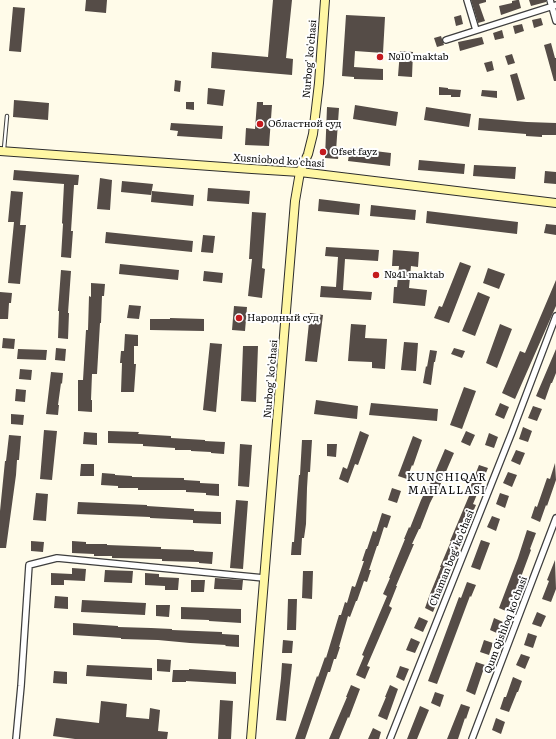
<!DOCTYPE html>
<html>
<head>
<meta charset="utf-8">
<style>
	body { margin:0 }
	canvas { display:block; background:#fffbe9 }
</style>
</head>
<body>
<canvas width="556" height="739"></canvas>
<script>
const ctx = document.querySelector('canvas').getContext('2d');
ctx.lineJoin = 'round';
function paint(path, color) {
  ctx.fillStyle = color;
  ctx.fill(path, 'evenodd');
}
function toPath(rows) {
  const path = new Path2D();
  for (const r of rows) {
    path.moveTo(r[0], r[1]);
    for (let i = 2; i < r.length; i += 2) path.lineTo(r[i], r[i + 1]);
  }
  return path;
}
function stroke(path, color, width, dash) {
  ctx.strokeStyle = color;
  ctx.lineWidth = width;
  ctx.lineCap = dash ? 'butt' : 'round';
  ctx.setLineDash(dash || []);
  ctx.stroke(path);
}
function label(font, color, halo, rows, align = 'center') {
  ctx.font = font + ' Literata,serif';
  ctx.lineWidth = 4;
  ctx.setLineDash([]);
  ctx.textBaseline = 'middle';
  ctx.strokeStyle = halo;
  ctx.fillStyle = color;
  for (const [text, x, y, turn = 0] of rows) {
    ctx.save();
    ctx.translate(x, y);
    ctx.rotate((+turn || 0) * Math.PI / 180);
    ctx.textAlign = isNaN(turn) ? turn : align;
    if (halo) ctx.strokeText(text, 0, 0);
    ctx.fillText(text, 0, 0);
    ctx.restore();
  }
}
paint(toPath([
	[86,0,107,0,106,13,85,11],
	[273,0,292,0,286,58,293,59,292,75,211,68,212,52,268,57],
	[471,0,486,0,486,2,479,4,485,21,478,23],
	[517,0,519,0,521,8,501,15,499,6,512,3,512,1],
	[529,0,546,0,546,2,531,6],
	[13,7,25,8,21,52,9,51],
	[346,15,385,17,383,53,355,51,354,67,383,69,383,80,354,79,354,77,342,76],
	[461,15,463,24,456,26,454,17],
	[541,18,543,25,534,28,532,20],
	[522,24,524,31,515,34,513,26],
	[502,30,504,38,495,40,493,33],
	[441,36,444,45,437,47,434,38],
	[482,37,484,44,460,51,458,42],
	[551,43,555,58,556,58,556,81,554,81,544,45],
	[400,51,413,52,412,77,398,76],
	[512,54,515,63,508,65,505,56],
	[492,61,494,70,487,72,484,63],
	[517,73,525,99,517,101,510,75],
	[175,80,181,81,180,92,174,91],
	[439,87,448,88,448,89,461,90,460,97,451,97,451,95,439,95],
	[208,88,225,90,223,106,207,104],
	[482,90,497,91,497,98,481,96],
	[14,100,49,103,48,120,13,117],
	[186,102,194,102,194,110,186,109],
	[257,102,263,102,263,105,272,105,269,146,245,145,246,128,255,129],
	[355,105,398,112,396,126,353,119],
	[327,107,339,108,336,151,339,151,338,159,325,158],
	[426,107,471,114,469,127,424,120],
	[479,118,527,122,556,123,556,135,542,135,542,137,526,136,526,134,478,130],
	[171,123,223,126,222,139,177,136,178,131,170,130],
	[350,148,391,153,390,166,348,161],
	[419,160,465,164,464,174,418,170],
	[474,165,516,167,515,179,473,176],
	[14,170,79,175,78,185,74,185,71,231,73,231,71,258,61,257,63,224,62,223,64,184,13,180],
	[545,171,556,172,556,184,544,183],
	[100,178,112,180,110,210,97,209],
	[122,181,153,184,151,195,121,192],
	[208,188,250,191,249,204,207,201],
	[11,191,23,192,20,225,26,225,20,284,8,283,14,222,8,222],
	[152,191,194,195,193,206,151,202],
	[319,199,360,204,359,215,318,211],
	[371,205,416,210,415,220,370,216],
	[427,211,518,222,517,234,426,223],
	[252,212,266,213,262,268,265,269,262,298,248,296,252,259,249,259],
	[546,224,556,225,556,235,544,233],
	[106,232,193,241,192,252,105,243],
	[203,235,215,236,213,253,201,252],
	[326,247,379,250,378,261,345,259,343,290,372,292,371,300,320,297,321,286,336,287,338,257,325,256],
	[393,250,419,252,418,267,411,266,409,288,427,290,425,306,393,303,394,287,397,287,399,266,392,266],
	[460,262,471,266,449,323,434,318,439,306,442,307],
	[120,264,179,270,178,280,119,274],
	[488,268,505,274,499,289,483,283],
	[61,270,71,271,68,313,69,313,68,339,58,338,59,311,58,311],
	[204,271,223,273,222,283,203,281],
	[556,280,556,306,515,399,502,393,520,351,525,353],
	[91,283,105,284,104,296,102,296,101,323,100,323,97,374,92,374,91,400,92,400,92,412,78,411,78,380,83,380,86,330,88,330,89,296,91,297],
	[0,292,12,293,11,303,9,303,8,319,0,319],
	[478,292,490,297,475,336,462,331],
	[129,305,141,306,139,319,127,318],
	[234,306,247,307,245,331,232,330],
	[310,313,323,315,317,362,305,361],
	[170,318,204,319,204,331,150,330,150,319,170,319],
	[351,324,366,325,365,338,387,339,385,369,372,368,372,362,348,361],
	[500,324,512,329,497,368,486,363],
	[125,334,138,335,138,346,134,346,134,364,136,364,134,392,121,392,122,363,120,363,121,351,124,351],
	[3,338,15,339,14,349,2,348],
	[404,342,418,343,416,371,401,370],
	[210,343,222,344,216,412,203,410],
	[243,346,258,346,256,402,241,401],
	[56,348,66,349,65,361,55,360],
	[454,348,465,351,462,358,451,354],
	[18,349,47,350,46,360,17,359],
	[556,349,556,373,552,383,551,383,545,400,536,396],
	[430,350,437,351,435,362,434,362,431,385,423,383,426,366,427,367],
	[20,369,32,370,31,380,19,379],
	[51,372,63,373,62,384,61,383,58,405,59,405,58,415,46,414],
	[464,387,476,391,462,429,450,425],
	[16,389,26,390,25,402,15,401],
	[316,400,358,406,357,419,314,414],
	[371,403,438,409,437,421,369,415],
	[500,403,509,407,504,419,495,415],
	[533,406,542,409,537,421,528,418],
	[11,414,24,415,23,425,11,424],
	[523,427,532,431,528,442,519,439],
	[44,430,57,431,52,480,40,479],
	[108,431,139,432,138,434,171,436,171,438,205,440,205,441,225,442,224,454,211,453,211,452,191,451,191,450,175,450,175,448,143,446,143,444,108,443],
	[360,431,369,435,358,465,355,464,348,483,339,479,343,467,347,469],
	[466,431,475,435,470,446,461,442],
	[84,432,97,433,97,445,83,444],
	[489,433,498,437,494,448,485,445],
	[9,435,21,436,19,460,17,460,16,475,6,548,0,548,0,511,5,461,6,461],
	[413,436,422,440,413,466,412,465,407,479,398,476],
	[302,440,312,440,310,472,308,472,307,488,306,524,304,538,302,538,301,555,291,555,292,542,294,542,299,475,300,475],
	[240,444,252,445,249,487,238,486],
	[327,444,337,444,336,457,327,456],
	[445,449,454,453,438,490,437,489,430,503,420,529,419,529,412,544,414,544,396,586,397,586,389,606,392,608,367,666,370,667,365,679,356,675,364,656,362,655,387,596,383,594,390,578,389,578,405,539,404,539,409,527,410,528,421,500,427,488,428,489],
	[516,450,525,453,520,465,511,461],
	[555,463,556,480,547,506,546,505,540,522,531,518,535,506,537,507,547,478,550,479],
	[81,464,94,464,94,476,80,476],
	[479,465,488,468,473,504,476,505,458,546,459,547,448,572,449,573,433,612,425,608,430,594,441,567,440,567,451,541,450,541,469,496,467,495],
	[508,472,517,475,512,487,503,483],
	[102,473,115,474,115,475,132,476,132,477,184,478,184,480,200,481,200,483,219,484,219,496,206,495,206,493,186,492,186,490,138,490,138,488,118,488,118,486,101,485],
	[392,488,401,491,397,503,388,500],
	[36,493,48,494,46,521,33,520],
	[500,493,509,496,505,508,496,504],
	[236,500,248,501,243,569,230,568],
	[78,502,147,505,147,506,194,509,194,511,221,512,221,524,193,523,193,520,150,518,150,517,77,514],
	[382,513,391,516,387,528,384,527,378,546,377,546,369,570,371,570,367,582,364,581,357,601,356,601,350,617,348,616,339,647,340,647,336,659,334,659,330,672,328,672,305,739,295,739,317,676,318,677,325,657,326,658,339,615,341,615,345,602,347,603,352,586,355,587,364,561,362,561,366,549,367,549,373,531,376,532],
	[492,516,500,519,496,531,487,527],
	[527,530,536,533,530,549,531,550,508,612,499,608,518,558],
	[481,540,490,543,480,570,471,567],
	[31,541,44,542,43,552,31,551],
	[72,541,86,542,86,544,107,544,107,545,161,547,161,549,194,550,194,551,213,552,212,564,199,563,199,562,162,561,162,559,112,558,112,556,94,556,94,554,72,553],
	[555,560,556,589,551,602,542,599,549,581,547,580],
	[72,568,86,569,85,581,64,580,64,585,51,585,51,573,72,574],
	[105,570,133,571,132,583,104,582],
	[303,571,313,571,312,599,302,598],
	[145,573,159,574,159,577,179,578,178,590,165,590,165,586,145,585],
	[215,578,243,580,242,590,214,589],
	[191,580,205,580,204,592,191,592],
	[467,582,476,585,471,597,470,596,437,684,428,681,459,597,461,598],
	[55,596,68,597,68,609,54,608],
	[288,599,297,599,296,630,287,630],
	[82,600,146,603,145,615,81,612],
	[156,605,170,605,169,617,156,616],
	[181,607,241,609,241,623,209,621,209,620,181,619],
	[537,612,546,616,541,627,532,624],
	[419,617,428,621,423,632,414,628],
	[494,618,503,622,499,634,490,630],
	[73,623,118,626,118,627,151,628,172,629,172,630,222,632,222,634,239,635,239,647,225,646,226,645,190,643,158,640,121,639,121,638,73,635],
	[528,633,537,636,533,648,524,645],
	[411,638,420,642,415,653,406,650],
	[283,640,293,641,292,653,282,653],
	[484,640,493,643,489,655,480,652],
	[521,654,530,657,525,669,516,665],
	[157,659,171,660,170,672,157,671],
	[476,662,485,665,475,695,466,691],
	[282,663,292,664,286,721,276,720,281,678],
	[87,665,152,668,152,680,86,676],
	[400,666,409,669,404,681,396,677],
	[189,669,236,672,236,684,186,681,186,682,172,682,173,670,189,670],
	[54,671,67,672,67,684,53,683],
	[513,677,522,681,518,692,517,692,509,712,500,709,504,697,506,697],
	[351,685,360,689,349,718,348,717,339,739,329,739,347,697,346,697],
	[390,685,398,689,387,720,378,716,386,697,385,697],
	[435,692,444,695,440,707,431,703],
	[220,700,233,701,231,739,218,739],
	[101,701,127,704,126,717,149,719,150,708,160,710,158,731,168,732,167,739,75,739,53,736,56,718,99,723],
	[461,704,470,707,466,719,465,718,458,739,447,739],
	[420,706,429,710,424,722,417,739,407,739],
	[496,718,505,722,501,734,492,730],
	[373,728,381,732,379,739,368,739]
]), '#554c47');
const lane = toPath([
	[4,149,7,116]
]);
const street = toPath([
	[467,0,476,30],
	[550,0,556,21],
	[446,40,556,5],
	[16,739,21,686,29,565,57,558,264,578],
	[390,739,512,432,556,316],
	[472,739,556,518]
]);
const secondary = toPath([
	[0,151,252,169,300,172,556,203],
	[251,739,295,201,300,172,308,154,313,134,319,83,325,0]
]);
stroke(lane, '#3e3e3e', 4.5);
stroke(street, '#3e3e3e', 8);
stroke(secondary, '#2d2d2d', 10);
stroke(lane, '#fff', 2.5);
stroke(street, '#fff', 5.5);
stroke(secondary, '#fff7a4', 8);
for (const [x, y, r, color] of [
	[380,57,4,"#c41a1e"],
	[260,124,4,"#c41a1e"],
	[323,152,4,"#c41a1e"],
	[376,275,4,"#c41a1e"],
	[239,318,4,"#c41a1e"]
]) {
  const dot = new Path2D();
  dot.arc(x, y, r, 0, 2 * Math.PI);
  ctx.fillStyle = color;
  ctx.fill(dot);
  stroke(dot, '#fff', 1.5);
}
label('10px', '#0b0b0b', '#fff', [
	["№10 maktab",388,57],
	["Областной суд",268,124],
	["Ofset fayz",331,152],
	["№41 maktab",384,275],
	["Народный суд",247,318]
], 'left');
label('10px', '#0b0b0b', '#fff', [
	["Nurbog' ko'chasi",310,59,-85],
	["Xusniobod ko'chasi",279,161,4],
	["Nurbog' ko'chasi",271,379,-85],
	["Chaman bog' ko'chasi",452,558,-68],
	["Qum Qishloq ko'chasi",506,625,-69]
]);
ctx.letterSpacing = '1px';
label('11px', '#0b0b0b', '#fff', [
	["KUNCHIQAR",447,478],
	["MAHALLASI",447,491]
]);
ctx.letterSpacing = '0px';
</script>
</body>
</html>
